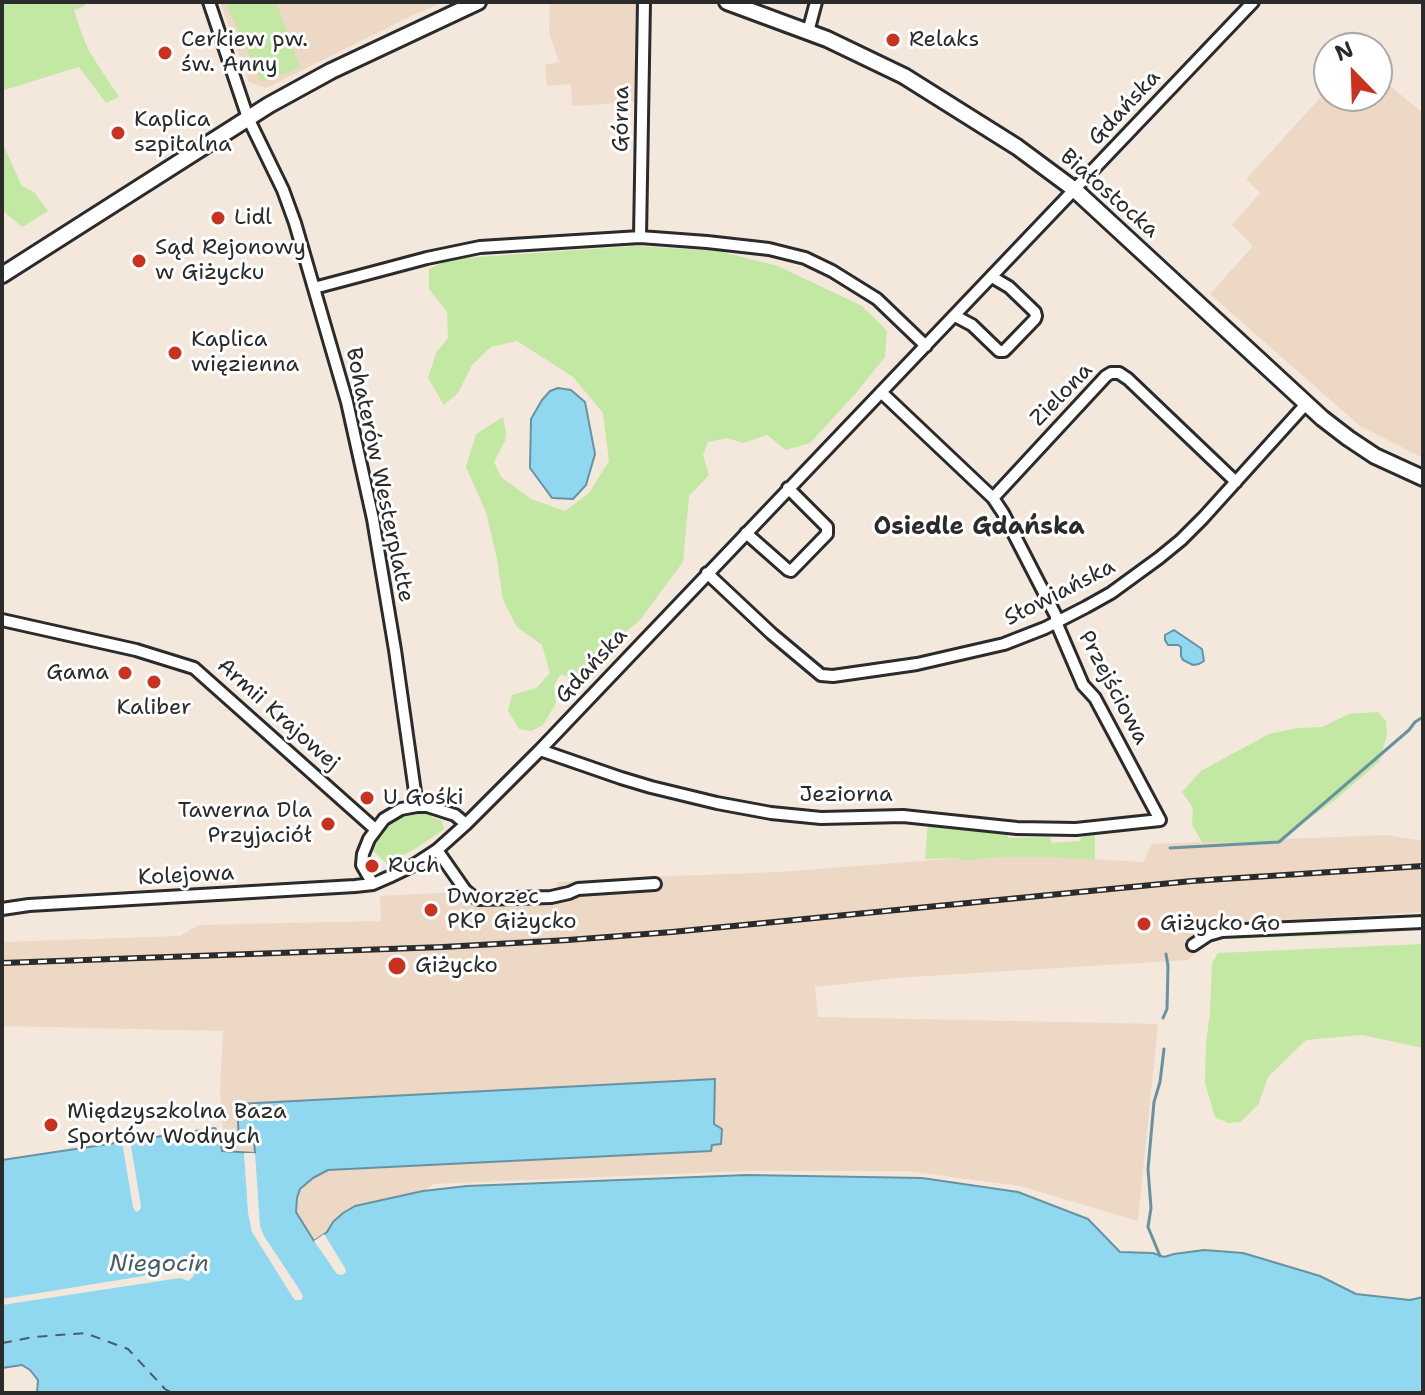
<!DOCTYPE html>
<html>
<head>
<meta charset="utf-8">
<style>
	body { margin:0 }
	#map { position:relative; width:1425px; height:1395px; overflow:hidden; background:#f4e8dc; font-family:"Shantell Sans",sans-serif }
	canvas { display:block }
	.frame { position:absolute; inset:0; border:4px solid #2b2b2b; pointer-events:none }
	.north { position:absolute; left:1313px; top:32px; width:80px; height:80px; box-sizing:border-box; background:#fff; border:2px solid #aaa; border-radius:50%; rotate:337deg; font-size:22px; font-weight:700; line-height:32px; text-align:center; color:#2b2b2b }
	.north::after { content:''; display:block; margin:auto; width:28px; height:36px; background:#c8321e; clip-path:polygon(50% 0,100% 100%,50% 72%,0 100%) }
</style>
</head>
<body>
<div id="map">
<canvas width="1425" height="1395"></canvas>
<div class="frame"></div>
<div class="north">N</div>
</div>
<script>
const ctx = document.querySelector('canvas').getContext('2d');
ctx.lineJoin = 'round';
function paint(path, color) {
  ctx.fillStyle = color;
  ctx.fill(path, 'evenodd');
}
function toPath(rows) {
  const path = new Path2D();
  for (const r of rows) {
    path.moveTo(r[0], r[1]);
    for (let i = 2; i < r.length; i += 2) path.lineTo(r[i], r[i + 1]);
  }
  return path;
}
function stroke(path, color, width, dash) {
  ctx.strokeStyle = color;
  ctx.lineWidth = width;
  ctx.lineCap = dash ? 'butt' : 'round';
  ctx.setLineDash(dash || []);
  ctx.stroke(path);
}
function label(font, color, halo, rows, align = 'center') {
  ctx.font = font + ' "Shantell Sans",sans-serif';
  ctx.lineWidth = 6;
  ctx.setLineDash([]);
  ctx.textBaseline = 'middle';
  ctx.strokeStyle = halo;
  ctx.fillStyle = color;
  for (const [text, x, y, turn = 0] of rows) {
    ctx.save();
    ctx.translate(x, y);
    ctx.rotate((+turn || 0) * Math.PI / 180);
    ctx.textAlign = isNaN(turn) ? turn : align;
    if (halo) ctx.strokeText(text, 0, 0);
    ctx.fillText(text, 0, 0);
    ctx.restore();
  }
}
paint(toPath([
	[220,2,443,2,407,18,266,88,249,82],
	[550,2,639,2,638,97,634,102,572,106,571,84,547,86,545,65,559,62,549,33],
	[1377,75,1423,113,1423,458,1360,426,1210,294,1253,246,1232,225,1260,193,1246,179,1329,88,1329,96,1377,96],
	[1388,835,1423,841,1423,912,1196,925,1197,951,1188,960,895,978,815,987,818,1017,1158,1024,1138,1221,1020,1186,906,1171,746,1171,434,1184,345,1244,260,1270,227,1180,220,1090,223,1031,2,1026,2,933,3,942,180,936,199,925,381,921,380,896,478,891,483,896,522,893,522,891,557,889,557,882,622,878,779,872,960,858,960,861,1000,857,1051,857,1143,862,1152,844]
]), '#ecd8c4');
paint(toPath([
	[2,2,84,2,85,6,74,10,82,35,90,53,119,97,106,103,79,67,4,90,2,93],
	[226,2,276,2,300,67,261,82],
	[2,142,22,186,34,192,48,211,22,227,2,210],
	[636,246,718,251,778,266,862,306,887,331,885,357,855,394,810,443,786,450,767,435,743,443,727,438,708,442,703,455,709,475,689,496,683,562,640,620,612,644,583,678,560,675,554,685,556,703,543,725,531,731,519,729,508,711,512,695,536,688,550,673,542,645,517,627,503,600,497,559,486,512,466,467,476,434,503,417,506,432,505,441,494,462,501,477,531,499,565,511,589,493,609,461,603,413,573,377,517,341,491,347,472,365,458,393,444,405,428,378,436,353,448,338,447,312,429,289,429,269,450,259],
	[1378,712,1386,721,1387,735,1379,762,1336,799,1279,841,1255,843,1202,842,1192,825,1193,808,1182,792,1201,771,1269,734,1298,728,1322,727,1349,714],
	[426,812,432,813,431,817,441,820,444,827,443,830,418,847,387,864,371,849,375,836,394,819,406,814],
	[928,824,1008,831,1008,838,1050,837,1052,843,1080,841,1081,837,1095,835,1095,860,1051,857,1000,857,960,861,959,858,925,859],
	[1367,930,1369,934,1226,939,1257,934],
	[1423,944,1423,1048,1362,1035,1306,1040,1268,1077,1259,1103,1241,1122,1228,1123,1215,1117,1205,1083,1206,1044,1210,1012,1212,963,1218,953]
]), '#c2e8a3');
const water = toPath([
	[558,388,571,390,585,402,595,454,586,485,573,499,552,498,530,468,531,419,542,400,550,391,558,388],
	[1174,630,1202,649,1204,661,1199,664,1193,665,1183,660,1181,656,1181,647,1178,645,1168,645,1165,640,1165,635,1174,630],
	[715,1079,714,1124,722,1129,721,1144,712,1145,711,1151,328,1170,313,1178,300,1189,297,1198,296,1212,314,1241,327,1232,333,1222,343,1213,355,1206,423,1191,467,1186,747,1175,922,1178,1018,1192,1088,1219,1120,1252,1153,1253,1164,1257,1174,1254,1204,1250,1243,1253,1320,1276,1356,1294,1410,1300,1423,1297,1423,1393,37,1393,38,1380,30,1370,22,1365,2,1368,2,1160,215,1128,219,1133,222,1151,255,1153,254,1141,239,1141,237,1104,715,1079]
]);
paint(water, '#8fd8f0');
stroke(water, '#6793a1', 2);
paint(toPath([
	[130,1140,141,1206,140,1210,136,1212,133,1207,122,1142],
	[244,1153,255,1153,260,1226,264,1236,301,1292,303,1297,301,1300,295,1300,292,1296,252,1232,248,1213],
	[324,1234,345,1268,346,1272,342,1275,337,1274,314,1241],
	[185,1264,193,1269,194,1276,188,1281,180,1278,2,1305,2,1299,180,1270]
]), '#f4e8dc');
stroke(toPath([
	[1170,848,1279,842,1409,730,1415,722,1423,717],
	[1163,1018,1167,1009,1168,966,1166,954],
	[1160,1256,1148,1227,1151,1208,1148,1169,1154,1102,1160,1082,1164,1049]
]), '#6793a1', 3);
stroke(toPath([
	[2,1343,34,1337,85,1333,128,1349,165,1389,172,1393]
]), '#495f66', 2, [10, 8]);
const street = toPath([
	[209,2,248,118,283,190,295,223,347,402,373,519,395,650,417,806],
	[808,32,816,2],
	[640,237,644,2],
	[314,288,427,258,480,247,640,237,707,242,769,249,805,258,832,271,877,299,926,346],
	[955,316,972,325,999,351,1004,351,1008,347,1035,319,1036,316,1035,312,1009,287,992,277],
	[993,498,1106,376,1111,373,1119,373,1128,379,1236,482],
	[746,533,788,570,791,571,827,534,827,527,788,488],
	[707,573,772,634,821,675,833,676,917,664,1004,644,1045,628,1086,607,1111,593,1159,558,1181,540,1203,518,1306,404],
	[2,620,136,650,194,668,375,829],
	[540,750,621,778,651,787,717,803,771,813,821,818,903,816,1017,828,1076,829,1160,820,1095,698,1083,685,1056,622,1056,616,1003,513,993,498,881,392],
	[437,850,465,890,472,896,479,899,551,897,569,893,578,889,655,884],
	[373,884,362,865,363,854,369,839,384,819,401,809,417,806,427,806,455,815,466,824],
	[2,909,29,905,355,886,373,884,389,877,414,865,437,850,466,824,540,750,1253,2],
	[1193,945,1208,935,1222,931,1423,922]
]);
const secondary = toPath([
	[727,2,827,39,904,76,1017,147,1075,190,1322,418,1348,438,1375,456,1423,478],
	[2,275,269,105,331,71,478,2]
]);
stroke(street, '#2b2b2b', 16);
stroke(secondary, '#2b2b2b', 20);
stroke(street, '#fff', 10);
stroke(secondary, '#fff', 14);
const rail = toPath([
	[2,963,443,947,568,940,672,932,1192,881,1423,866]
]);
stroke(rail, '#2b2b2b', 6);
stroke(rail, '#fff', 3, [9]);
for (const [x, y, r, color] of [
	[893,40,8,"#c8321e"],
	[165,53,8,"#c8321e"],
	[118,133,8,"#c8321e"],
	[218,218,8,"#c8321e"],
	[139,261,8,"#c8321e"],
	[175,353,8,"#c8321e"],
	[125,673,8,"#c8321e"],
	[154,682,8,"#c8321e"],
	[367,798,8,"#c8321e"],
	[328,824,8,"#c8321e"],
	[372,866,8,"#c8321e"],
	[431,910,8,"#c8321e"],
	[1144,924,8,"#c8321e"],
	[397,966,10,"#c8321e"],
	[51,1125,8,"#c8321e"]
]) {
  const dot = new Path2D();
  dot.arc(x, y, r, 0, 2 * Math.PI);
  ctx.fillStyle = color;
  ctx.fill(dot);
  stroke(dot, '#fff', 3);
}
label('22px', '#2b2b2b', '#fff', [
	["Cerkiew pw.",181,40],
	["św. Anny",181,65],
	["Relaks",909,40],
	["Kaplica",134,120],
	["szpitalna",134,145],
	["Lidl",234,218],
	["Sąd Rejonowy",155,248],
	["w Giżycku",155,273],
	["Kaplica",191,340],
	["więzienna",191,365],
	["Gama",109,673,"right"],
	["Kaliber",154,708,"center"],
	["U Gośki",383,798],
	["Tawerna Dla",312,811,"right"],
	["Przyjaciół",312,836,"right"],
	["Ruch",388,866],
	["Dworzec",447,897],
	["PKP Giżycko",447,922],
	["Giżycko Go",1160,924],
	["Giżycko",415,966],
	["Międzyszkolna Baza",67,1112],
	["Sportów Wodnych",67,1137]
], 'left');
label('22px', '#2b2b2b', '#fff', [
	["Gdańska",1125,108,-47],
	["Górna",622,119,-89],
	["Białostocka",1109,194,41],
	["Zielona",1062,395,-46],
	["Bohaterów Westerplatte",379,475,78],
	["Słowiańska",1060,593,-27],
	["Gdańska",592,666,-47],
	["Przejściowa",1113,688,62],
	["Armii Krajowej",278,715,42],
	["Jeziorna",846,795],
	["Kolejowa",186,876,-3]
]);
label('bold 24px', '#2b2b2b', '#fff', [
	["Osiedle Gdańska",979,528]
]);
label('italic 24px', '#495f66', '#fff', [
	["Niegocin",159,1265]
]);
</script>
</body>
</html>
